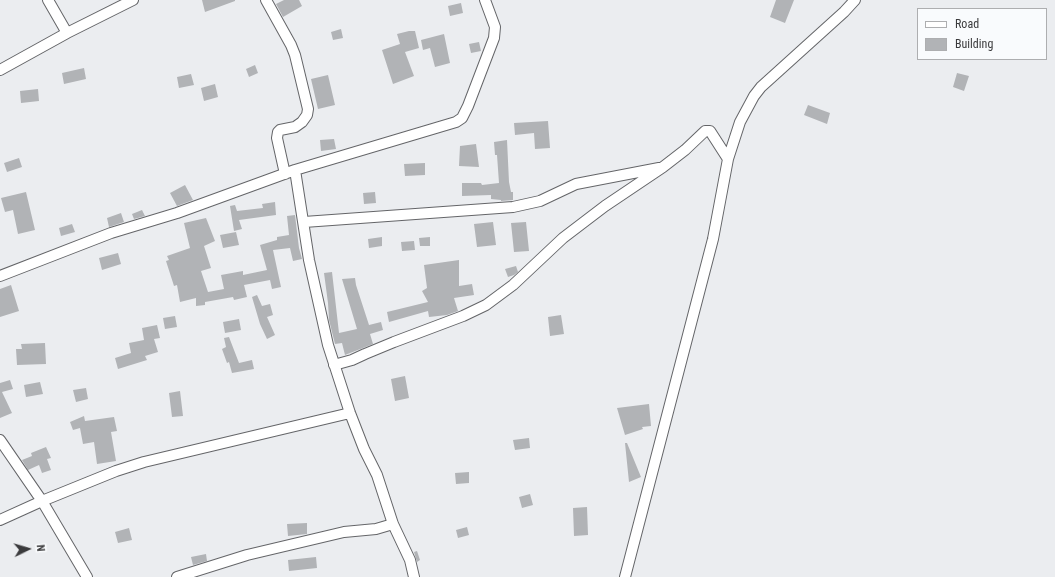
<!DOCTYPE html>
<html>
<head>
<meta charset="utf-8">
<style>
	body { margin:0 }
	#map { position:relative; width:1055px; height:577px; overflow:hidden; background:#ebedf0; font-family:"Roboto Condensed",sans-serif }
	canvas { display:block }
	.legend { position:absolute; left:917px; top:8px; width:130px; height:52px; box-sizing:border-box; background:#f9fbfd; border:1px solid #adaeb0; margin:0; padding:5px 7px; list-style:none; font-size:12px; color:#3a3a3c }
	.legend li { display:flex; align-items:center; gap:8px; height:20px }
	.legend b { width:20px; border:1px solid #adaeb0 }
	.north { position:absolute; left:8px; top:529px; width:40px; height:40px; -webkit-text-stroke:3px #f9fbfd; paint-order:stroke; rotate:85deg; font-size:11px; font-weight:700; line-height:16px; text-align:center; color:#3a3a3c }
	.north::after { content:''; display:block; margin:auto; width:14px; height:18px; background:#3a3a3c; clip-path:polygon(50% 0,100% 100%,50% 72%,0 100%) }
</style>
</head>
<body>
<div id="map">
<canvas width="1055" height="577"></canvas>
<ul class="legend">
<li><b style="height:5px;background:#fff"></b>Road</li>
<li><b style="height:11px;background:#b1b3b6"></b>Building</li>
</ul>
<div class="north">N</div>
</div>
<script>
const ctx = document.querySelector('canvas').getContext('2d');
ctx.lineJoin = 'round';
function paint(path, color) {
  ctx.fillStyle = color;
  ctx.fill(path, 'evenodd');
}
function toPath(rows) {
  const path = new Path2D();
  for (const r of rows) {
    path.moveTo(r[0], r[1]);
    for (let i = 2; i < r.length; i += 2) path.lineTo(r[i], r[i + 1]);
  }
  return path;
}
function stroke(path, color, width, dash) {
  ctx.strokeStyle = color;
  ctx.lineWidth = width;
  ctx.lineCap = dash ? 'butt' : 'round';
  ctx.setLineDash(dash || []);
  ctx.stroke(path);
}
paint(toPath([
	[202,0,235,0,235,1,205,12],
	[284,0,299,0,302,6,283,17,276,4],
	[776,0,794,0,785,23,770,17],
	[461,3,463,13,450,16,448,6],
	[341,29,343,38,333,40,331,32],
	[409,31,415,31,419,48,405,52,414,76,393,84,382,50,400,44,397,34],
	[444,34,450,63,435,67,430,48,423,50,421,40],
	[479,42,481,51,471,53,469,44],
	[255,65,258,73,249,77,246,69],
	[84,68,86,79,64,84,62,73],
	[957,73,969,76,964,91,953,87],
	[191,74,194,85,179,88,177,77],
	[328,75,335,105,318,109,311,79],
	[215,84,218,97,204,101,201,88],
	[38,89,39,101,21,103,20,91],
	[808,105,830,113,827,124,804,115],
	[548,121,550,148,535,149,534,133,515,135,514,123],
	[334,139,336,149,321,151,320,140],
	[507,140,509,182,511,192,513,192,513,200,501,201,501,200,491,199,491,195,462,196,462,183,481,183,482,185,499,183,497,155,495,155,494,142],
	[476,144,479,167,459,166,460,146],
	[19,158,22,167,7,172,4,163],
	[425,163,425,175,405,176,404,164],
	[185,185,193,200,177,206,170,193],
	[26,192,35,230,18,234,13,210,5,212,1,198],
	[375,192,376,203,364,204,363,193],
	[275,202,276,215,239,220,242,229,234,231,230,206,235,205,237,211,263,208,262,204],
	[142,210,145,216,134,219,132,214],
	[121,213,124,222,109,227,107,218],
	[295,215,299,248,302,259,293,261,290,248,273,250,281,287,272,289,270,280,244,285,247,297,234,300,233,297,205,302,205,305,196,306,196,298,180,302,177,285,174,286,166,261,169,260,167,256,190,248,184,223,206,218,215,241,204,246,211,268,201,271,208,292,224,289,221,275,243,271,243,275,267,270,260,245,277,240,277,237,289,235,287,216],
	[493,222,496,245,477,247,474,224],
	[526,222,529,251,514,252,511,223],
	[72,224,75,232,61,236,59,228],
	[236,232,239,245,223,248,220,235],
	[382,237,382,246,369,248,368,239],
	[430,237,430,246,420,246,419,238],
	[414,241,415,250,402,251,401,242],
	[118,253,121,264,102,270,99,258],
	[459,260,459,286,472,284,474,295,454,298,458,311,447,315,429,317,428,311,389,322,387,312,428,302,422,291,427,288,424,265],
	[516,266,518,272,514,275,508,277,505,269],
	[332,272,339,333,357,329,342,279,355,278,356,285,369,325,381,322,383,330,370,334,373,344,345,355,342,343,335,344,329,320,328,303,324,273],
	[11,285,19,311,0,317,0,289],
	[257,295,262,306,270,304,273,315,267,317,275,335,267,339,260,324,252,297],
	[561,315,564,334,550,336,548,317],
	[175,316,177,327,165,329,163,318],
	[239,319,241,330,225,333,223,322],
	[157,325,160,338,154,339,158,352,145,356,147,360,118,369,115,358,131,353,129,343,144,340,142,328],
	[229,337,239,363,252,360,254,369,232,373,229,362,227,363,222,349,226,347,224,338],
	[45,343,46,364,17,365,16,349,22,349,21,344],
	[405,376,409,398,395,401,391,379],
	[10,380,13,389,2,392,12,413,0,418,0,383],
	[40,382,43,394,26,397,24,385],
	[86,388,88,399,76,402,73,390],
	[180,391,183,416,172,417,169,393],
	[649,404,651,426,642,427,643,429,625,435,617,408],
	[84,416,85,421,114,417,117,431,111,432,116,461,97,464,94,442,83,444,80,428,73,430,70,422],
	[529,438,530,448,515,450,513,440],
	[625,443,627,443,641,477,629,482],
	[46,447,51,458,47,459,51,470,42,473,39,465,28,470,22,460,32,456,31,453],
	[469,472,469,483,456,484,455,473],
	[530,494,533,505,522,508,519,497],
	[587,507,588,535,574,536,573,508],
	[307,523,307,534,288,536,287,524],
	[467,527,469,535,458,538,456,530],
	[129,528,132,540,118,543,115,532],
	[417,551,420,560,417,562,414,552],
	[206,554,207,561,193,565,191,557],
	[316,557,317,568,289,571,288,560]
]), '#b1b3b6');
const street = toPath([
	[48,0,67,33],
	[266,0,291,45,295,55,308,109,307,115,302,122,295,127,280,130,278,132,277,138,285,174],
	[0,70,67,33,133,0],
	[295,170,309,260,328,345,350,413,364,449,377,475,393,524,410,560,414,577],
	[304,222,513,207,540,201,576,184,659,168],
	[0,276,111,233,177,213,295,170,456,122,462,118,468,106,494,38,495,27,485,0],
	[334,365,352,360,365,354,394,342,463,316,486,305,513,285,563,238,605,206,663,167,685,150,705,131,710,131,728,159],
	[0,440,42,501,87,577],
	[0,520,42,501,116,471,144,462,350,413],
	[177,577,247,555,344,532,376,529,393,524],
	[625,577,713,239,728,159,740,122,754,96,761,87,844,12,855,0]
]);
stroke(street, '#646568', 12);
stroke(street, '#fff', 10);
</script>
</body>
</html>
